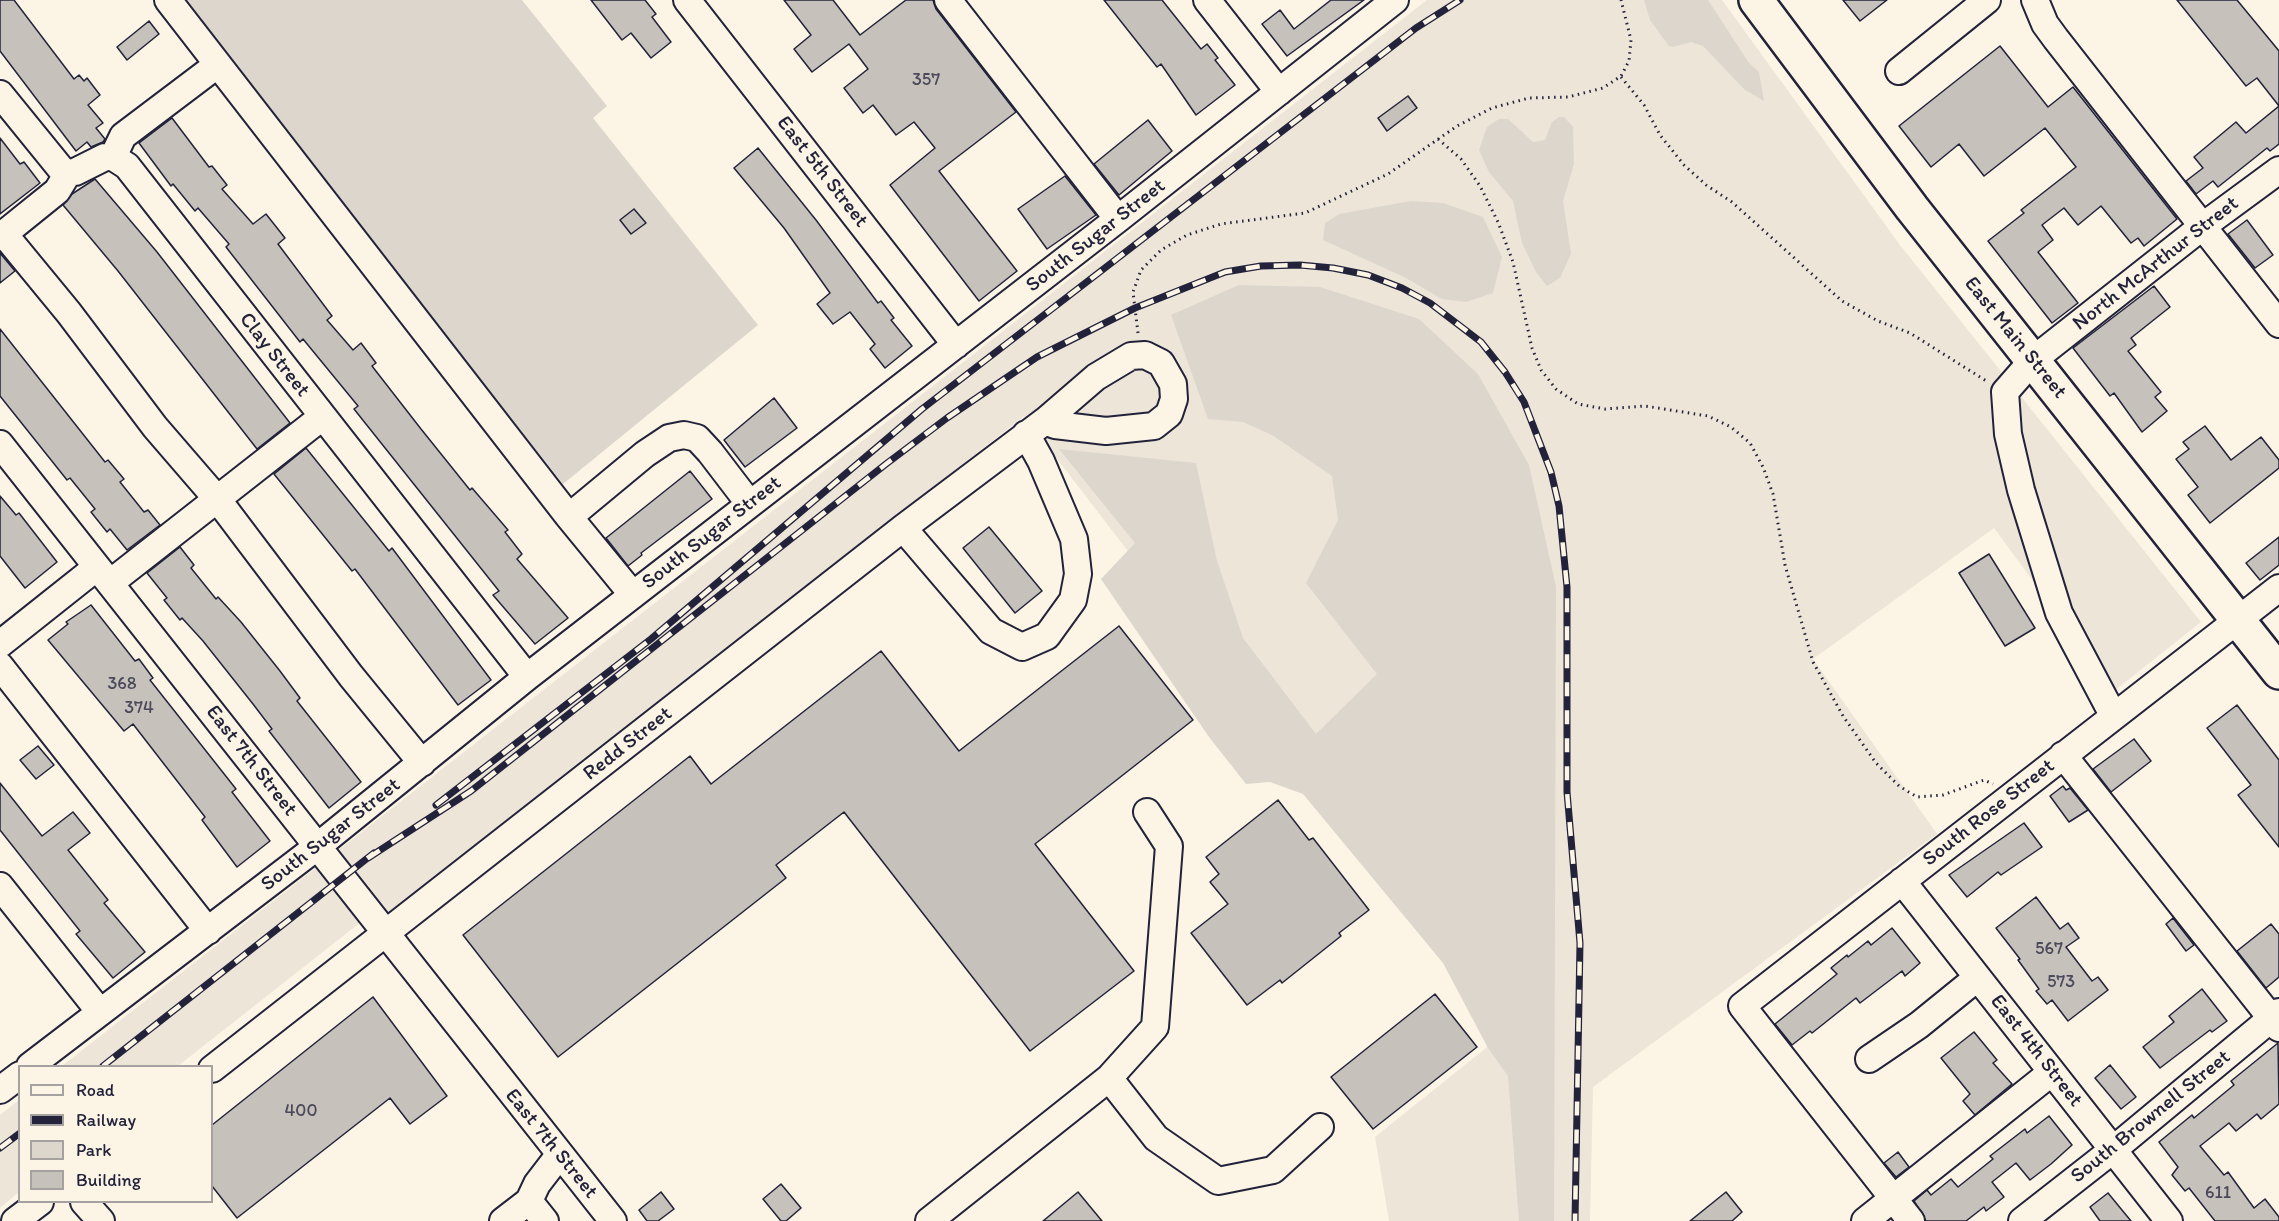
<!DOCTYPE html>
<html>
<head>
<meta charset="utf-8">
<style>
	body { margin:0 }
	#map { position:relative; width:2279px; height:1221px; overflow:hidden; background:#fcf5e5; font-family:Itim,sans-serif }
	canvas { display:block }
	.legend { position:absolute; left:18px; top:1065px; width:195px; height:138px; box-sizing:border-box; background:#fcf5e5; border:2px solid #a5a1a1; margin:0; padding:8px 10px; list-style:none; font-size:18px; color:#22223b }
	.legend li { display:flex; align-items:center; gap:12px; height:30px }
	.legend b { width:30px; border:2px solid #a5a1a1 }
</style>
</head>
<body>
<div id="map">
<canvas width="2279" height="1221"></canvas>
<ul class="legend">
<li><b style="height:8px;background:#fcf5e5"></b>Road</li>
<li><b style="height:8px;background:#22223b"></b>Railway</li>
<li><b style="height:16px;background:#dcd6cc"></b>Park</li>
<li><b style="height:16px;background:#c6c1bb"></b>Building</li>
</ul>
</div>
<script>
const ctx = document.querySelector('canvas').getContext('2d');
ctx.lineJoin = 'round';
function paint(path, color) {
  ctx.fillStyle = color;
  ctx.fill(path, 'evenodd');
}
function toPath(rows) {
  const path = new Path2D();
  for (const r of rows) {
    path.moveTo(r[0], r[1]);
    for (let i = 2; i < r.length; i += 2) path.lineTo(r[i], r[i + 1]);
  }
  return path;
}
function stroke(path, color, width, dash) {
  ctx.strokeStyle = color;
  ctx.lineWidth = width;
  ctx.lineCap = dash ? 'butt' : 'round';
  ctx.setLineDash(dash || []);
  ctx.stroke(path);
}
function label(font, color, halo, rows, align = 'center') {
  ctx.font = font + ' Itim,sans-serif';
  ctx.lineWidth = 4.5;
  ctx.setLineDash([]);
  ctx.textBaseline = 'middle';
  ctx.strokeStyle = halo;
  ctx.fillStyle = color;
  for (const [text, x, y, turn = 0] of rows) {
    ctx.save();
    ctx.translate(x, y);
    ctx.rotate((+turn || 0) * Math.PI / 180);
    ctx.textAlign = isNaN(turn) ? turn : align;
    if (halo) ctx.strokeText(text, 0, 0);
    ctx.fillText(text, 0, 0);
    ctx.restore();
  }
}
paint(toPath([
	[1427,0,1722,0,1900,245,2201,622,2114,691,1994,528,1813,659,1937,834,1593,1087,1590,1221,1389,1221,1375,1137,1501,1036,1024,416,392,911,362,921,178,1066,62,1066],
	[19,1100,19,1192,0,1208,0,1115]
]), '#ece5d8');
paint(toPath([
	[182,0,522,0,607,106,593,118,758,325,563,484],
	[1644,0,1708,0,1749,63,1759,72,1764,101,1745,90,1703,46,1691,42,1673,47,1669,46,1650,20],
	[1559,117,1564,117,1573,127,1574,164,1563,201,1571,254,1560,278,1547,286,1536,272,1522,243,1513,201,1489,172,1479,150,1487,127,1499,119,1508,119,1533,142,1545,140,1552,122],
	[1411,201,1443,203,1483,217,1502,257,1493,293,1466,302,1442,299,1406,278,1323,240,1325,223,1339,214],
	[1239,285,1320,287,1419,319,1478,374,1529,465,1556,587,1554,1221,1519,1221,1508,1076,1488,1048,1443,963,1303,794,1270,782,1246,784,1209,737,1101,579,1135,543,1059,449,1196,463,1217,561,1243,638,1316,734,1377,674,1306,583,1338,520,1332,476,1272,435,1243,422,1208,419,1171,315]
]), '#dcd6cc');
const building = toPath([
	[0,0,14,0,74,79,79,75,84,81,87,78,100,95,88,105,103,123,96,128,105,139,103,142,91,147,87,142,76,151,0,51,0,0],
	[591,0,645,0,656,14,652,17,671,42,651,58,631,33,622,40,591,0],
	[784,0,833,0,860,35,906,0,933,0,936,9,1016,112,939,171,1017,271,979,301,890,185,935,148,914,122,896,135,873,105,863,113,844,88,868,69,849,44,812,72,794,49,811,35,784,0],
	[1104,0,1162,0,1201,49,1207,44,1218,58,1215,60,1235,85,1196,115,1161,64,1157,67,1104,0],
	[1331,0,1364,0,1287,56,1262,24,1280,10,1294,29,1331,0],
	[1843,0,1887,0,1860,21,1843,0],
	[2177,0,2237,0,2279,51,2279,106,2257,78,2246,86,2177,0],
	[149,21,159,34,127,60,117,47,149,21],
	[2000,46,2048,107,2073,87,2177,219,2144,246,2138,238,2131,243,2101,206,2078,225,2064,208,2042,225,2053,240,2038,252,2078,303,2052,323,1988,241,2024,213,2021,210,2076,167,2045,128,1984,176,1959,144,1931,167,1899,126,2000,46],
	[1408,96,1417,108,1387,131,1378,118,1408,96],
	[2279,106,2279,144,2270,151,2267,148,2218,187,2213,181,2196,194,2186,181,2203,168,2194,157,2236,122,2246,133,2279,106],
	[172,118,209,167,212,166,227,185,222,189,253,224,266,214,285,238,278,244,332,316,327,320,353,350,361,343,376,363,372,366,421,429,470,490,472,488,508,530,505,532,522,554,517,559,568,618,535,644,493,595,499,591,354,409,358,406,303,339,300,342,226,247,229,244,198,208,195,211,173,184,171,186,139,143,172,118],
	[1148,120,1172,151,1119,195,1094,164,1148,120],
	[0,138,20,164,24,162,40,183,0,214,0,138],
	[758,148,816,220,878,303,881,301,894,318,891,320,912,346,885,368,870,349,875,344,850,312,833,324,817,304,830,293,784,228,734,168,758,148],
	[1065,176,1096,215,1047,249,1018,209,1065,176],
	[95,179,157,252,290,423,257,449,118,271,63,205,72,194,95,179],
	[634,209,646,223,631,234,620,220,634,209],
	[2247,220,2273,255,2255,268,2228,234,2247,220],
	[0,253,15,271,0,283,0,253],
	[2154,286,2170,307,2131,338,2136,345,2128,351,2161,392,2155,397,2167,411,2142,432,2114,393,2110,396,2073,348,2154,286],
	[0,329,105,462,108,460,124,479,120,482,144,512,148,510,160,525,127,550,110,529,107,532,91,512,95,509,70,478,67,480,0,396,0,329],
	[774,398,797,428,745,467,724,440,774,398],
	[2205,426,2231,460,2261,437,2279,460,2279,468,2210,523,2188,495,2198,487,2176,459,2189,449,2183,442,2205,426],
	[306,448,389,551,392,548,491,680,458,705,355,569,352,571,274,474,306,448],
	[690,471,712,499,641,553,642,555,628,566,606,538,690,471],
	[0,496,16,515,19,513,57,562,25,588,0,556,0,496],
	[989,527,1042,591,1015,613,963,548,989,527],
	[2279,537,2279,565,2260,580,2246,563,2279,537],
	[180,547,194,565,191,568,216,599,218,597,241,622,280,671,300,698,297,701,361,782,329,808,269,731,272,729,253,704,203,641,182,618,180,620,164,600,167,598,147,573,180,547],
	[1989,554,2035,628,2005,646,1959,573,1989,554],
	[91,605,135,661,139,659,153,678,150,680,236,789,232,792,270,841,237,867,202,820,205,817,133,724,124,731,48,640,68,624,66,622,91,605],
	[1119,626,1193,720,1035,844,1134,971,1030,1051,844,812,776,865,786,878,558,1057,463,935,690,756,711,784,881,651,959,751,1119,626],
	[2237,705,2279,760,2279,847,2238,795,2251,785,2207,728,2237,705],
	[2134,739,2151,761,2111,792,2093,769,2134,739],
	[38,746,54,765,36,779,20,760,38,746],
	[0,783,42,836,73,812,90,833,68,850,108,900,104,903,145,952,113,978,76,934,80,931,0,830,0,783],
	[2063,786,2066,790,2070,788,2088,810,2069,822,2050,796,2063,786],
	[1278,800,1309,840,1313,838,1369,910,1339,933,1341,936,1282,983,1280,980,1247,1005,1191,933,1228,904,1210,882,1219,874,1206,857,1278,800],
	[2024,823,2042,847,2001,875,1998,872,1967,897,1949,875,2024,823],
	[2036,897,2060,929,2068,923,2079,938,2066,947,2092,981,2098,977,2108,990,2068,1021,2052,1000,2047,1004,2036,991,2039,989,2018,960,2020,959,1996,928,2036,897],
	[2173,918,2194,945,2186,951,2166,924,2173,918],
	[2271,924,2279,934,2279,977,2266,988,2237,951,2271,924],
	[1892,928,1920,963,1905,976,1902,971,1860,1003,1856,998,1812,1033,1810,1031,1792,1045,1775,1024,1837,974,1831,968,1847,955,1848,957,1868,941,1871,945,1892,928],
	[2202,989,2227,1021,2212,1032,2210,1030,2160,1068,2143,1047,2174,1022,2169,1016,2202,989],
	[1435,994,1477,1047,1373,1129,1331,1077,1435,994],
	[373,997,447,1096,410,1124,390,1098,237,1218,212,1186,212,1125,373,997],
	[1974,1032,1997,1060,1993,1063,2012,1084,1975,1115,1963,1101,1970,1094,1941,1058,1974,1032],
	[2278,1043,2279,1104,2261,1119,2257,1114,2236,1131,2229,1123,2200,1146,2224,1175,2228,1172,2254,1208,2265,1199,2279,1217,2279,1221,2215,1221,2189,1188,2185,1191,2172,1175,2178,1167,2159,1142,2192,1115,2194,1118,2234,1085,2231,1081,2278,1043],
	[2110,1065,2136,1097,2121,1109,2095,1078,2110,1065],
	[2049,1116,2072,1145,2051,1164,2030,1180,2016,1163,1992,1182,2004,1197,1986,1211,1984,1207,1966,1221,1926,1221,1914,1201,1927,1190,1931,1195,1951,1179,1958,1187,1993,1159,1990,1156,2025,1129,2027,1133,2049,1116],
	[1898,1152,1909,1167,1896,1177,1884,1163,1898,1152],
	[781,1184,801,1208,786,1221,781,1221,763,1199,781,1184],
	[661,1192,674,1209,658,1221,647,1221,639,1210,661,1192],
	[1078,1192,1102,1221,1043,1221,1078,1192],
	[1726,1192,1742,1212,1732,1221,1690,1221,1726,1192],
	[2108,1193,2131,1221,2100,1221,2090,1207,2108,1193]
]);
paint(building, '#c6c1bb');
stroke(building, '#22223b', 1.5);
const minor = toPath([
	[168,0,569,517,633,595],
	[687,0,956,345],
	[948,0,1118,219],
	[1207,0,1279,92],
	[2035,0,2045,24,2056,39,2279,324],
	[1899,71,1987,0],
	[0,94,61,169,68,173,75,172,105,157,113,157,127,166,527,677],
	[113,157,123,136,217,65],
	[4,234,69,313,155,427,218,500,351,676,422,763],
	[0,237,57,191,68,173],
	[0,444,613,1221],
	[569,517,645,454,669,438,684,435,697,438,710,452,749,503],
	[903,528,991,631,1022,647,1047,636,1073,600,1078,574,1074,539,1041,461,1026,434],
	[110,583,322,417],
	[0,644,97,567],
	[0,666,208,931],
	[2113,715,2059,613,2021,490,2008,434,2005,392,2033,360,2203,226,2279,170],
	[2063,755,2279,1028],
	[1902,881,2169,1221],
	[0,886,100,1012],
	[1869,1059,1919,1025,1977,978],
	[30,1066,318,846,527,677,1118,219,1395,0],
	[212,1069,903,528,1045,421,1096,377,1131,356,1145,355,1161,363,1173,384,1174,399,1169,414,1154,426,1106,431,1055,425,1045,421],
	[1109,1078,1156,1138,1218,1181,1273,1170,1320,1127],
	[0,1090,20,1075],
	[529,1201,545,1221],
	[84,1202,101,1221],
	[15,1221,40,1202],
	[503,1221,529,1201,537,1184,560,1154],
	[929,1221,1109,1078,1155,1027,1169,846,1147,812],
	[1865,1221,2052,1072],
	[1911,1221,1742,1006,2279,588],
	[2022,1221,2114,1149,2279,1012]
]);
const major = toPath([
	[1756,0,1912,208,2279,672]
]);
stroke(minor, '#22223b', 30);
stroke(major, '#22223b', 38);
stroke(toPath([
	[1621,77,1644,105,1660,135,1684,165,1706,185,1732,202,1842,301,1878,321,1910,333,1988,382],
	[1438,139,1461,159,1480,186,1498,222,1513,262,1532,348,1541,370,1556,389,1578,404,1605,409,1645,406,1708,416,1731,427,1750,443,1763,467,1773,494,1785,565,1813,662,1843,716,1876,763,1899,786,1917,797,1943,795,1984,780,1993,784],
	[1138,333,1133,292,1141,270,1161,250,1187,235,1221,224,1305,213,1388,174,1457,126,1492,108,1529,98,1568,97,1603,88,1621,76,1629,61,1631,40,1621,0]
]), '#22223b', 3, [1.5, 4.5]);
stroke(minor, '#fcf5e5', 26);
stroke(major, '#fcf5e5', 33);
const rail = toPath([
	[436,805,651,639,922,409,1416,28,1460,0],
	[368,858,471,791,886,464,947,418,1037,357,1135,308,1225,272,1261,266,1300,265,1333,268,1368,275,1402,288,1430,303,1481,342,1505,372,1524,402,1551,472,1559,506,1567,587,1567,792,1580,943,1575,1221],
	[103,1066,374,853],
	[0,1148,20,1133]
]);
stroke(rail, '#22223b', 7);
stroke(rail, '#fcf5e5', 4.5, [14]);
label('18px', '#4b4a5b', null, [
	["357",926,80],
	["368",122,684],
	["374",139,708],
	["567",2049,949],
	["573",2061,982],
	["400",301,1111],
	["611",2218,1193]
]);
label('21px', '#22223b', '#fcf5e5', [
	["East 5th Street",822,172,52],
	["South Sugar Street",1096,236,-38],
	["North McArthur Street",2156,264,-38],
	["East Main Street",2015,338,51],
	["Clay Street",274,355,52],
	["South Sugar Street",712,533,-38],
	["Redd Street",628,744,-38],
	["East 7th Street",251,761,52],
	["South Rose Street",1989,813,-38],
	["South Sugar Street",331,835,-38],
	["East 4th Street",2036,1051,52],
	["South Brownell Street",2151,1117,-39],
	["East 7th Street",551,1144,51]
]);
</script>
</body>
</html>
